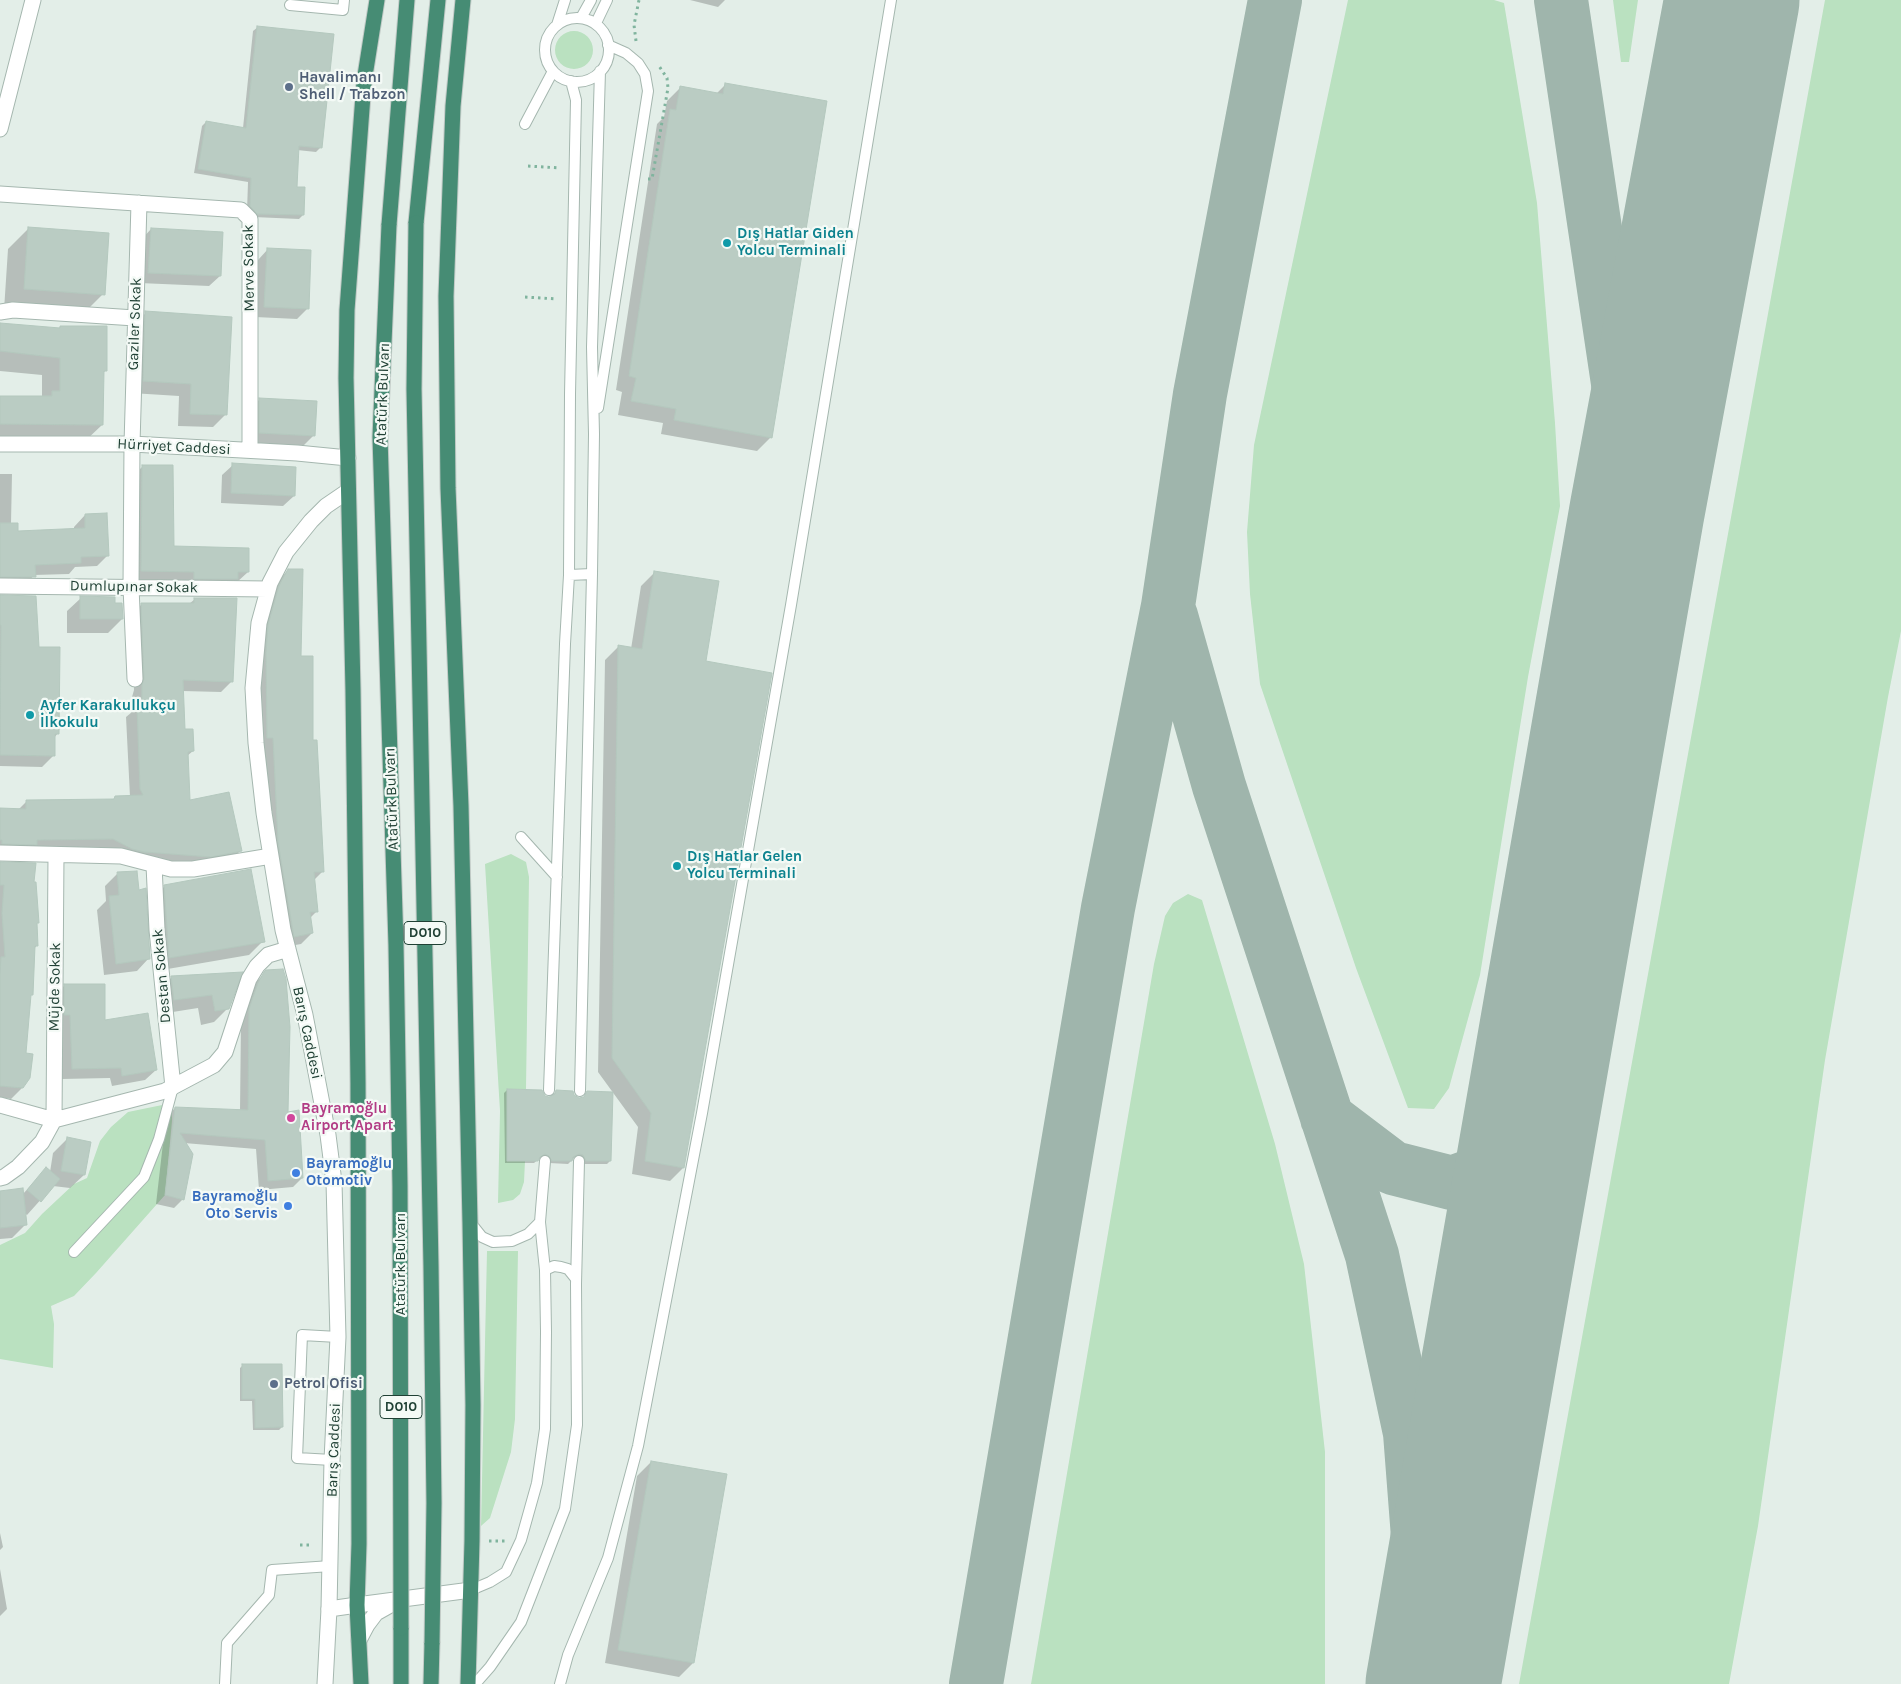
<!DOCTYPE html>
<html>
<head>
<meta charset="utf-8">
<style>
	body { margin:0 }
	canvas { display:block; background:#e3eee8 }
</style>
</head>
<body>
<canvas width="1901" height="1684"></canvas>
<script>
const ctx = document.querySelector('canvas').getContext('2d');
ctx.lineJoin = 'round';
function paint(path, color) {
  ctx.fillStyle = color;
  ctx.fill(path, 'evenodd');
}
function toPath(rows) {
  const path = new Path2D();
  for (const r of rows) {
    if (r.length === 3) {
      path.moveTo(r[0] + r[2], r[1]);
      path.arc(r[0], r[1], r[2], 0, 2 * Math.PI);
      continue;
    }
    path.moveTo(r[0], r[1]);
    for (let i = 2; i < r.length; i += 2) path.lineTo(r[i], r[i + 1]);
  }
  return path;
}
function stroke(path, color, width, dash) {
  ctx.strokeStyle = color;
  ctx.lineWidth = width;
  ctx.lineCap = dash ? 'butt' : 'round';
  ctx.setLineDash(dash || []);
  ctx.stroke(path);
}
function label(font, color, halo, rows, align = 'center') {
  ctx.font = font + ' Karla,sans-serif';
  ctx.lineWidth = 4.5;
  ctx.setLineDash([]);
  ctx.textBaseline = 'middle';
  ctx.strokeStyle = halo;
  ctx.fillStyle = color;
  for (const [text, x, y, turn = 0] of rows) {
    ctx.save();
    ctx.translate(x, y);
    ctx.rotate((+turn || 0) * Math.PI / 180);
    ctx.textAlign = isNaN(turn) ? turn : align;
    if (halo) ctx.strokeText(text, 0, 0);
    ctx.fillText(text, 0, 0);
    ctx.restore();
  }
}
paint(toPath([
	[1348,0,1494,0,1504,3,1537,203,1555,423,1560,506,1528,677,1480,975,1449,1088,1434,1109,1408,1108,1356,968,1260,684,1250,594,1247,532,1254,445],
	[1613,0,1638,0,1629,62,1621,62],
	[1825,0,1901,0,1901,631,1888,697,1825,1060,1758,1526,1729,1684,1519,1684],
	[574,50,19],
	[511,854,526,862,529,877,526,1089,507,1089,507,1160,525,1161,524,1182,520,1194,513,1200,498,1203,500,1111,485,864],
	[1188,894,1202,900,1275,1144,1304,1264,1325,1452,1325,1684,1031,1684,1154,964,1165,916,1173,903],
	[172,1103,172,1121,165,1195,96,1273,74,1296,51,1306,54,1324,53,1368,0,1359,0,1245,25,1233,42,1214,74,1184,87,1178,100,1141,111,1127,128,1112],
	[487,1251,518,1251,515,1419,511,1452,490,1518,481,1526]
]), '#bae1c0');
paint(toPath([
	[690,0,725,0,718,7],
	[258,27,333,35,320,148,316,152,297,150,296,188,303,215,299,219,253,217,247,211,248,182,194,173,202,126,206,122,243,128,253,31],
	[726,84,771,437,757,451,661,434,663,423,618,415,622,392,616,390,657,124,664,117,667,101,681,87,716,94],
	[29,228,103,294,82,315,4,310,8,249],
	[151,229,220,276,209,286,139,283,141,240],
	[268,249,307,309,297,319,255,317,258,260],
	[146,313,226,414,213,427,178,426,179,396,131,393,133,325],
	[0,325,58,329,60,327,106,370,102,374,102,425,83,443,0,442,0,398,42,397,42,375,0,371],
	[260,399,314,435,303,446,250,443,250,409],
	[233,465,294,496,283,506,221,503,222,475],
	[143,466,172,547,248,572,236,583,130,582,131,478],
	[0,474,12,474,11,524,17,532,74,530,74,527,85,515,108,555,97,566,75,567,69,574,34,575,23,588,0,588],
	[288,570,312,741,323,871,314,880,317,911,310,918,312,933,301,944,284,947,256,665,277,582],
	[655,572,704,662,683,1168,670,1181,632,1174,638,1127,598,1072,605,660,619,646,631,649,641,586],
	[0,596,37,648,58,733,54,738,54,755,42,767,0,766],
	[81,598,114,604,122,619,108,633,67,633,67,611],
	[195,599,232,681,221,692,182,691,184,730,193,751,187,756,189,802,240,851,229,862,199,867,0,854,0,810,18,810,26,802,113,800,115,798,130,797,126,717,132,712,132,697,134,690,131,615,142,604,189,604],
	[0,863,33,883,37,945,34,949,31,995,30,996,22,1088,11,1099,0,1097],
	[117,874,149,958,137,971,104,975,97,910,106,901,105,886],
	[165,886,263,941,249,955,156,971,151,900],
	[267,971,287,1113,302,1178,293,1187,259,1190,256,1149,184,1143,183,1199,174,1208,156,1204,166,1117,175,1108,240,1111,241,1019,249,993,257,981],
	[241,973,228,1008,214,1022,201,1025,198,1008,160,1014,158,991,172,977],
	[65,985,156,1070,145,1080,112,1086,110,1078,62,1079,55,996],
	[507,1090,549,1098,556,1092,573,1096,579,1099,583,1098,587,1093,610,1161,607,1164,583,1164,580,1158,575,1157,568,1164,549,1163,546,1158,541,1157,534,1163,505,1163,504,1093],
	[67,1139,84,1175,70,1188,53,1186,27,1215,24,1213,26,1224,12,1238,0,1239,0,1192,22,1195,46,1169,50,1172,53,1153],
	[243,1365,282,1427,279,1430,253,1430,252,1401,240,1401,240,1368],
	[651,1462,693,1663,679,1677,605,1663,637,1476],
	[0,1533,3,1547,0,1550],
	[0,1569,7,1609,0,1616]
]), '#0003');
stroke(toPath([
	[1561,0,1637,511],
	[1171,616,1219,786,1372,1255,1410,1433,1421,1576,1419,1684],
	[1327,1118,1393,1168,1452,1183,1488,1170,1531,1129],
	[976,1684,1108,908,1168,606,1200,394,1275,0]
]), '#9fb5ac', 54);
stroke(toPath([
	[1433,1684,1637,511,1732,0]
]), '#9fb5ac', 135);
const building = toPath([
	[257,26,334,34,322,148,299,146,297,187,305,187,304,215,257,214,250,206,251,178,198,169,206,121,246,128,257,26],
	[725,83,827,101,772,438,674,420,676,409,631,401,636,378,629,376,670,109,676,110,680,86,723,94,725,83],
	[28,227,109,233,105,295,24,289,28,227],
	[151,228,223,232,221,276,148,273,151,228],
	[267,248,311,250,309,309,264,307,267,248],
	[145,311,232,317,227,415,190,414,191,384,143,381,145,311],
	[0,323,60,328,60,326,107,326,107,371,104,371,103,425,0,424,0,396,52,396,52,391,60,391,60,358,0,351,0,323],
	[259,398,317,401,315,436,259,433,259,398],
	[232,463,296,467,295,496,231,493,232,463],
	[142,465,173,465,174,546,249,548,249,572,238,572,238,579,194,579,194,572,141,571,142,465],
	[107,513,109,556,81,557,81,563,35,565,36,577,0,577,0,523,18,523,18,531,85,528,85,514,107,513],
	[288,569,303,569,301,656,313,656,313,740,317,740,324,872,314,872,318,912,310,912,313,933,294,937,278,842,273,738,267,738,266,653,268,625,279,586,288,569],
	[654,571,719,581,706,661,772,673,684,1168,645,1161,651,1113,612,1058,618,645,642,649,654,571],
	[0,595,36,596,39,647,60,647,59,734,55,734,55,756,0,755,1,625,0,625,0,595],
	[80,596,115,597,115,603,122,603,123,619,80,619,80,596],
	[194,598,237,598,233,682,183,680,185,729,193,729,194,751,188,752,190,800,229,792,242,851,211,857,144,852,132,849,113,839,37,840,37,845,2,844,2,840,0,840,0,808,26,809,26,800,114,799,115,796,143,795,140,789,137,705,142,705,142,685,144,679,141,603,194,603,194,598],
	[0,862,36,863,34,882,36,882,39,923,37,923,38,946,35,946,33,995,31,995,26,1053,33,1054,30,1078,23,1088,0,1086,0,975,1,957,5,957,2,913,4,885,0,885,0,862],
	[251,869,265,942,169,958,164,885,251,869],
	[137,871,139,890,146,888,150,959,116,964,109,896,119,895,117,872,137,871],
	[283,969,286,979,290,1027,288,1112,299,1110,303,1178,268,1181,265,1140,180,1133,193,1154,184,1200,165,1195,175,1107,248,1110,249,1009,258,983,264,972,266,970,283,969],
	[243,972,229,1009,215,1011,212,995,174,1000,171,976,243,972],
	[64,984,105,984,105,1020,148,1013,157,1070,122,1076,121,1068,72,1069,70,1015,64,1015,64,984],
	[507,1089,542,1090,545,1096,549,1097,555,1094,556,1090,573,1091,574,1095,579,1098,584,1097,587,1091,613,1092,611,1161,586,1161,583,1155,579,1154,573,1157,572,1161,552,1161,549,1156,545,1154,540,1157,538,1161,507,1161,507,1089],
	[67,1137,91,1142,85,1175,61,1171,67,1137],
	[46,1167,60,1179,41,1202,27,1190,46,1167],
	[23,1188,27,1225,0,1228,0,1191,23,1188],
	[242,1364,282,1364,283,1427,255,1428,255,1399,242,1399,242,1364],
	[651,1461,727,1474,694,1663,618,1650,651,1461]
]);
paint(building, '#baccc3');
stroke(building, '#b4c8be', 1);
const service = toPath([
	[290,5,343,10,344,0],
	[581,18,591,0],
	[577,50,32],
	[596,23,607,0],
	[557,25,565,0],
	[525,124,553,71],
	[598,408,648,91,645,74,638,63,626,53,608,45],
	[569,575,592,574],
	[521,837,557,877],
	[549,1090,565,644,569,575,570,394,576,100,571,81],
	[580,1091,592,574,594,434,592,347,600,71],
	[470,1222,482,1237,493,1242,512,1241,528,1234,540,1222],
	[74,1252,144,1177,159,1139,173,1087],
	[545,1270,554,1266,561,1267,568,1269,576,1279],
	[332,1460,297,1458,302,1335,338,1337],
	[471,1590,490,1582,506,1572,521,1540,537,1483,545,1429,546,1332,545,1270,540,1222,545,1161],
	[225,1684,227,1643,269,1595,272,1570,331,1566],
	[475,1684,490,1667,521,1622,565,1509,577,1425,576,1284,579,1161],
	[560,1684,568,1655,608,1558,638,1446,702,1113,791,605,891,0]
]);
const minor = toPath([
	[0,194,241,210,250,219,250,450],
	[0,312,13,310,135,318],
	[0,444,132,444,297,453,348,458],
	[0,586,268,589],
	[135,679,131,587,132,444,139,203],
	[0,853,121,856,171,869,193,869,271,856],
	[154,865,157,930,173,1087],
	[0,1105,54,1120,56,855],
	[0,1178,4,1177,18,1167,42,1142,54,1120,165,1091,214,1065,225,1052,249,979,257,966,268,955,288,949],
	[357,1605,471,1590],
	[329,1609,332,1460,338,1337,334,1182,328,1135,305,1015,283,930,264,813,256,743,253,688,259,623,270,583,286,552,311,521,326,506,348,491],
	[359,1640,367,1625,376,1613,392,1604]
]);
const tertiary = toPath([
	[0,129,33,0],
	[325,1684,329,1609,357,1605]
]);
const trunk = toPath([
	[463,0,453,106,446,296,448,488,461,806,470,1222,473,1405,472,1541,468,1684],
	[416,223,438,0],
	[389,225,407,0],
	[361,1684,357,1605,359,1544,358,1083,353,690,346,378,347,310,364,82,377,0],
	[401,1684,401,1628],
	[431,1684,432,1643]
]);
stroke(service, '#a5b7af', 12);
stroke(minor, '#a5b7af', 17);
stroke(tertiary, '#a5b7af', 17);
stroke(trunk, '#c1cac6', 17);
stroke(toPath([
	[636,41,634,25,639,0],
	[528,166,560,168],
	[648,179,652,179,668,88,667,78,659,66],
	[525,297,557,299],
	[489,1541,505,1541],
	[300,1545,313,1545]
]), '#80b49e', 3, [2.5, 4]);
stroke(service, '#fff', 10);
stroke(minor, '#fff', 15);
stroke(tertiary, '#fff', 15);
stroke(trunk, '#468c74', 15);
const trunkBridge = toPath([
	[416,223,414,389,431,1266,434,1503,432,1643],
	[389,225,380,437,396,945,400,1186,401,1628]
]);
stroke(trunkBridge, '#c1cac6', 17, []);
stroke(trunkBridge, '#468c74', 15);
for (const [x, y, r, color] of [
	[289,87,5,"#5c6f8a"],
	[727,243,5,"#0f9aa8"],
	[30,715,5,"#0f9aa8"],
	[677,866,5,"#0f9aa8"],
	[291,1118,5,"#d1479c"],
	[296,1173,5,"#3f7fe0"],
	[288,1206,5,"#3f7fe0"],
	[274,1384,5,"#5c6f8a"]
]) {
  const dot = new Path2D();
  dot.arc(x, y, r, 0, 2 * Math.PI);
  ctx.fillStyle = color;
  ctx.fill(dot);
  stroke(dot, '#f4faf6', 2);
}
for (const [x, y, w] of [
	[425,933,42],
	[401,1407,42]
]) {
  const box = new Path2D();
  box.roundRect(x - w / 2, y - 11.5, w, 23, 4);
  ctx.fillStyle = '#f4faf6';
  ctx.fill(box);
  stroke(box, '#204135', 1);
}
label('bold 14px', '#204135', null, [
	["D010",425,933],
	["D010",401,1407]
]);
label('bold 15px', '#4e5e75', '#f4faf6', [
	["Havalimanı",299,78],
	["Shell / Trabzon",299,95],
	["Petrol Ofisi",284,1384]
], 'left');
label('bold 15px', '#0d838f', '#f4faf6', [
	["Dış Hatlar Giden",737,234],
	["Yolcu Terminali",737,251],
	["Ayfer Karakullukçu",40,706],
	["İlkokulu",40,723],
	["Dış Hatlar Gelen",687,857],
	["Yolcu Terminali",687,874]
], 'left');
label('15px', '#204135', '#f4faf6', [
	["Merve Sokak",249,268,-91],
	["Gaziler Sokak",135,324,-88],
	["Atatürk Bulvarı",383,394,-88],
	["Hürriyet Caddesi",174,447,3],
	["Dumlupınar Sokak",134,587,1],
	["Atatürk Bulvarı",392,799,-92],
	["Destan Sokak",162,976,-95],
	["Müjde Sokak",55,987,-89],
	["Barış Caddesi",307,1033,78],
	["Atatürk Bulvarı",401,1264,-90],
	["Barış Caddesi",334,1450,-88]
]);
label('bold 15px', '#b23c85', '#f4faf6', [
	["Bayramoğlu",301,1109],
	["Airport Apart",301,1126]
], 'left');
label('bold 15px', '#366cbe', '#f4faf6', [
	["Bayramoğlu",306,1164],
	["Otomotiv",306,1181],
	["Bayramoğlu",278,1197,"right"],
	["Oto Servis",278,1214,"right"]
], 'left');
</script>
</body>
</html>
